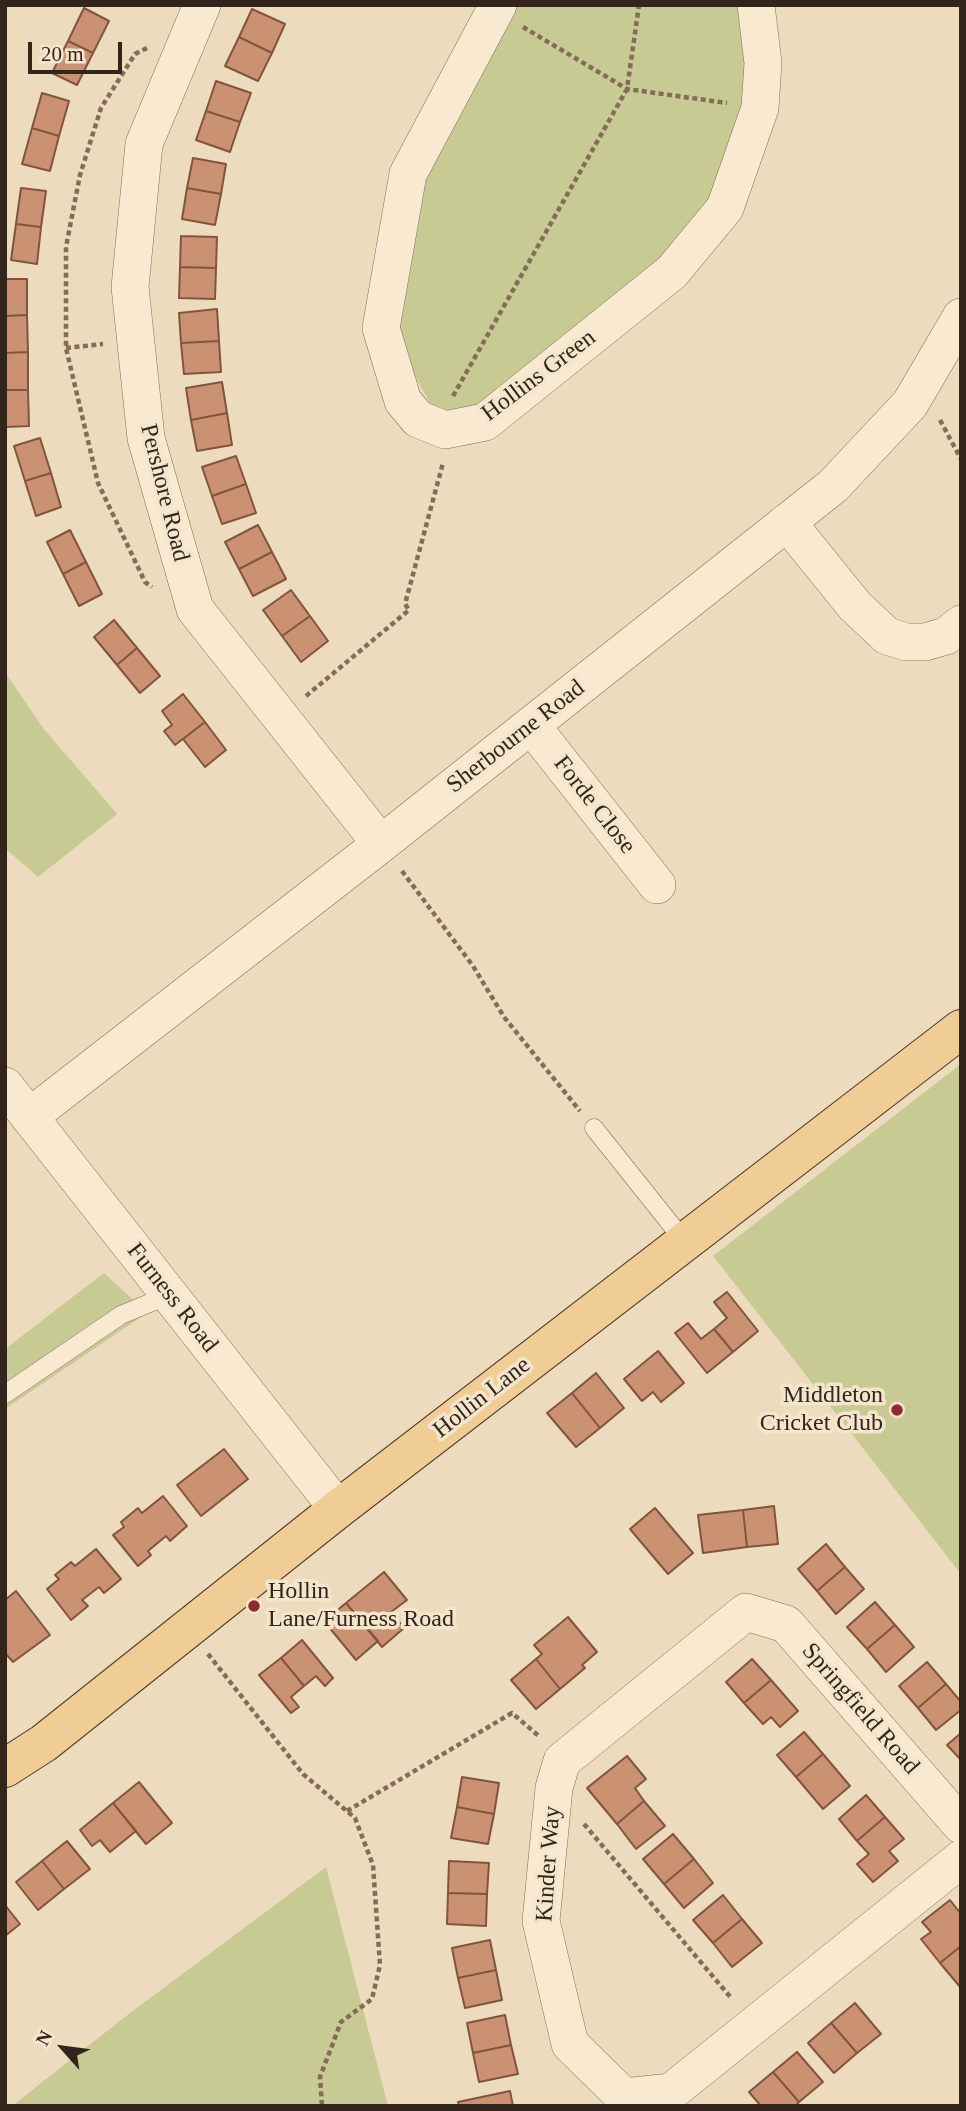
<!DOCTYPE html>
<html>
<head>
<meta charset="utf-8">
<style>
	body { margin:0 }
	#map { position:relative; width:966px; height:2111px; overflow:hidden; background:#ecdbbd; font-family:"Times New Roman",serif }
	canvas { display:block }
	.frame { position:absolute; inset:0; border:7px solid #33251b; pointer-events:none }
	.north { position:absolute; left:28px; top:2013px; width:70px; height:70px; -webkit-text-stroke:5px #f4e6cc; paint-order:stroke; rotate:298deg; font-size:19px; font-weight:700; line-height:28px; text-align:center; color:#33251b }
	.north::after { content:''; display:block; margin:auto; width:24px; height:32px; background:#33251b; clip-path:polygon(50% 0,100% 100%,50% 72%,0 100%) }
	.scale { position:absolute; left:28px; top:42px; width:94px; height:32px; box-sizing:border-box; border:4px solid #33251b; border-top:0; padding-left:9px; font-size:21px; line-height:24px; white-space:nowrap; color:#33251b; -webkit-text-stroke:5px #f4e6cc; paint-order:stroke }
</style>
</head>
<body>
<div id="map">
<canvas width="966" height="2111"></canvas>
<div class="frame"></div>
<div class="north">N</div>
<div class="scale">20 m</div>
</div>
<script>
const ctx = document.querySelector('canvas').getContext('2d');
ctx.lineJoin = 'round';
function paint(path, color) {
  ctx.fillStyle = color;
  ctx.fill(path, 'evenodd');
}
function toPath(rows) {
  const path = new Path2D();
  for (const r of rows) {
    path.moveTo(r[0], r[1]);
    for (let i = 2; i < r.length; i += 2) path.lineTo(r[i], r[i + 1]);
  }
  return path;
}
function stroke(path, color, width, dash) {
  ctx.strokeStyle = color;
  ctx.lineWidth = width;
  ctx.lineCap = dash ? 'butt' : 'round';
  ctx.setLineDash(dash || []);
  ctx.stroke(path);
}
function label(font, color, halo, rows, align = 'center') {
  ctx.font = font + ' "Times New Roman",serif';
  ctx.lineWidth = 7;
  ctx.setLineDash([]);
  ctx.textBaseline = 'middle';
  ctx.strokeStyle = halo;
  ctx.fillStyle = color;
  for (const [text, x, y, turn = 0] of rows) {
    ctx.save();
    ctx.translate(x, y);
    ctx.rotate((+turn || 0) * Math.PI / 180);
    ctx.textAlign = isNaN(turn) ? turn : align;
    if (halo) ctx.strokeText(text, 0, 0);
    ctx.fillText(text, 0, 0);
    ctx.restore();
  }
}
paint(toPath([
	[509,5,748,5,760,108,725,208,467,417,434,411,393,334,417,171],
	[5,672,43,728,117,814,38,877,5,848],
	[961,1064,961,1574,713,1256],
	[104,1273,147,1313,5,1409,5,1349],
	[326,1867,388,2106,12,2106,130,2013]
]), '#c7ca92');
const building = toPath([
	[84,8,109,21,93,53,68,41,84,8],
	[252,9,285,24,272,53,239,37,252,9],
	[239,37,272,53,258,81,225,66,239,37],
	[68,41,93,53,77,85,52,73,68,41],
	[216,81,251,93,240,122,206,111,216,81],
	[42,93,69,101,59,136,32,128,42,93],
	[206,111,240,122,230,152,196,140,206,111],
	[32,128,59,136,50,171,22,164,32,128],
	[193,158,226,164,221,194,187,188,193,158],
	[21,188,46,191,41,227,16,224,21,188],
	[187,188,221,194,215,225,182,219,187,188],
	[16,224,41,227,37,264,11,260,16,224],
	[181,236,217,237,216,268,180,267,181,236],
	[180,267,216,268,215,299,179,298,180,267],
	[5,279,27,279,27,315,5,316,5,279],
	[217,309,219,341,181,343,179,313,217,309],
	[27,315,28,352,5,353,5,316,27,315],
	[219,341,221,372,184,374,181,343,219,341],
	[28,352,28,390,5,390,5,353,28,352],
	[222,382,227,413,191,420,186,388,222,382],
	[5,390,28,390,29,426,5,427,5,390],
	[227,413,232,445,197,451,191,420,227,413],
	[40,438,51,473,25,481,14,446,40,438],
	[236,456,246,484,212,496,202,467,236,456],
	[51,473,61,507,36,516,25,481,51,473],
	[246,484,256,513,222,524,212,496,246,484],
	[258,525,272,552,239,569,225,542,258,525],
	[70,530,86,562,63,574,47,542,70,530],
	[272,552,286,579,253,596,239,569,272,552],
	[86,562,102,594,79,606,63,574,86,562],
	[291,590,310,616,282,636,263,610,291,590],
	[310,616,328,641,301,662,282,636,310,616],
	[114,620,137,648,117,665,94,637,114,620],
	[137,648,160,676,140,693,117,665,137,648],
	[183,694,205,722,175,745,164,731,172,725,162,711,183,694],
	[205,722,226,750,205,767,183,739,205,722],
	[727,1292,758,1331,733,1352,714,1329,727,1318,714,1302,727,1292],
	[688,1323,701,1339,714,1329,733,1352,707,1373,675,1333,688,1323],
	[658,1351,684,1383,661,1402,653,1392,642,1401,624,1379,658,1351],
	[596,1373,624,1408,600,1428,572,1393,596,1373],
	[572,1393,600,1428,576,1447,547,1413,572,1393],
	[224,1449,248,1479,201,1516,177,1485,224,1449],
	[163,1496,187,1526,170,1541,166,1536,148,1551,151,1555,138,1566,113,1535,124,1527,121,1522,138,1508,142,1513,163,1496],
	[774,1506,778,1544,747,1547,743,1510,774,1506],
	[655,1508,693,1553,668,1574,630,1529,655,1508],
	[743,1510,747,1547,703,1553,698,1515,743,1510],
	[826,1544,845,1567,817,1591,798,1569,826,1544],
	[96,1549,121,1579,104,1593,99,1587,82,1600,88,1606,71,1620,47,1589,59,1579,55,1575,71,1562,75,1566,96,1549],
	[845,1567,864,1589,836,1614,817,1591,845,1567],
	[384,1572,407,1600,391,1612,404,1628,382,1647,346,1603,384,1572],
	[16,1591,50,1635,13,1662,5,1653,5,1600,16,1591],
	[875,1602,895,1625,867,1649,847,1627,875,1602],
	[346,1603,378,1641,356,1660,324,1621,346,1603],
	[568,1617,597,1652,582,1665,585,1668,560,1689,536,1659,542,1654,534,1645,568,1617],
	[895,1625,914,1647,886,1672,867,1649,895,1625],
	[302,1640,333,1678,325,1686,316,1676,304,1686,281,1658,302,1640],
	[281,1658,304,1686,291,1697,299,1707,291,1713,259,1675,281,1658],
	[536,1659,560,1689,536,1709,511,1680,536,1659],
	[752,1659,771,1680,744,1703,726,1682,752,1659],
	[927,1662,946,1684,918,1708,899,1686,927,1662],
	[771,1680,798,1711,780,1727,771,1717,763,1724,744,1703,771,1680],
	[946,1684,961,1702,961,1710,936,1730,918,1708,946,1684],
	[804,1732,823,1754,796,1777,777,1755,804,1732],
	[961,1733,961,1760,947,1745,961,1733],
	[823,1754,850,1786,823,1809,796,1777,823,1754],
	[627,1756,646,1779,635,1788,644,1801,617,1824,587,1788,627,1756],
	[462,1777,499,1783,494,1814,457,1807,462,1777],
	[139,1782,172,1823,146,1844,113,1803,139,1782],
	[866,1795,885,1817,857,1841,839,1819,866,1795],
	[644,1801,665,1826,636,1849,617,1824,644,1801],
	[113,1803,136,1831,110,1852,100,1840,92,1846,80,1830,113,1803],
	[457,1807,494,1814,488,1844,451,1838,457,1807],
	[885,1817,904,1839,889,1851,898,1861,873,1882,857,1864,869,1854,857,1841,885,1817],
	[673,1834,694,1859,664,1884,643,1859,673,1834],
	[67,1841,90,1869,64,1889,42,1861,67,1841],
	[694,1859,713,1883,684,1908,664,1884,694,1859],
	[42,1861,64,1889,38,1910,16,1882,42,1861],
	[449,1861,489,1863,487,1894,448,1893,449,1861],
	[448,1893,487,1894,486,1926,447,1924,448,1893],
	[723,1895,742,1919,713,1943,693,1920,723,1895],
	[950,1900,961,1914,961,1946,940,1963,921,1939,931,1932,922,1922,950,1900],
	[5,1905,20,1924,5,1936,5,1905],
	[742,1919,762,1943,732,1967,713,1943,742,1919],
	[490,1940,496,1970,458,1978,452,1948,490,1940],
	[961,1946,961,1988,940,1963,961,1946],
	[496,1970,502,2000,465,2008,458,1978,496,1970],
	[855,2003,881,2034,857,2053,831,2023,855,2003],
	[505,2015,511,2045,473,2053,467,2023,505,2015],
	[831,2023,857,2053,834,2073,808,2043,831,2023],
	[511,2045,518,2074,479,2082,473,2053,511,2045],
	[797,2052,823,2082,799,2102,773,2072,797,2052],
	[773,2072,799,2102,795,2106,761,2106,749,2092,773,2072],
	[510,2091,513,2106,459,2106,458,2102,510,2091]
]);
paint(building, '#ca9273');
stroke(building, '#82543d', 2);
const lane = toPath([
	[594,1128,685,1242],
	[5,1394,121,1315,169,1295]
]);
const street = toPath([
	[202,5,144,144,130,287,146,438,195,609,381,844],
	[498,5,408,174,381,328,403,401,418,419,445,430,485,422,672,272,725,208,760,108,763,63,756,5],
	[787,522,855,606,887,636,906,642,925,642,946,636,961,624],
	[531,725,657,885],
	[5,1086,338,1509],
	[29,1117,381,844,833,486,910,404,961,317],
	[961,1825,786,1624,746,1612,562,1761,554,1788,541,1921,570,2044,624,2097,671,2092,961,1859]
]);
const primary = toPath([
	[5,1768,44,1743,338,1509,961,1029]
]);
stroke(lane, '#846c57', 19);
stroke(street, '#846c57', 38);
stroke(primary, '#513a2b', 40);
stroke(toPath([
	[523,27,627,89,727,103],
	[147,48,135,54,101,108,80,175,66,247,66,348,98,483,145,582,152,587],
	[66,348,103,344],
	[453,396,627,89,639,5],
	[940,420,961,459],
	[306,696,409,610,405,604,443,463],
	[402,871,473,966,504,1017,580,1111],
	[208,1654,303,1774,355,1818,373,1865,380,1965,372,1999,341,2022,320,2077,322,2106],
	[347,1811,512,1713,540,1737],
	[584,1824,732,1999]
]), '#846c57', 4.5, [5, 3.5]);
stroke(lane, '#f8e9d0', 18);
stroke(street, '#f8e9d0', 37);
stroke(primary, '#f0cd94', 38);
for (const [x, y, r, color] of [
	[897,1410,7,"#922830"],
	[254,1606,7,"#922830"]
]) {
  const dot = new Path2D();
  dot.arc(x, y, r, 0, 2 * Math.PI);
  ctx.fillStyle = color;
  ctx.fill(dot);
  stroke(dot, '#f4e6cc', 2.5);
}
label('24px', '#33251b', '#f4e6cc', [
	["Hollins Green",539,376,-37],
	["Pershore Road",164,493,76],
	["Sherbourne Road",516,737,-38],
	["Forde Close",594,805,52],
	["Furness Road",172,1298,52],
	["Hollin Lane",482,1398,-38],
	["Springfield Road",860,1709,49],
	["Kinder Way",549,1864,-86]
]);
label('24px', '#33251b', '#f4e6cc', [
	["Middleton",883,1396],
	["Cricket Club",883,1424],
	["Hollin",268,1592,"left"],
	["Lane/Furness Road",268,1620,"left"]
], 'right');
</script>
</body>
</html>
